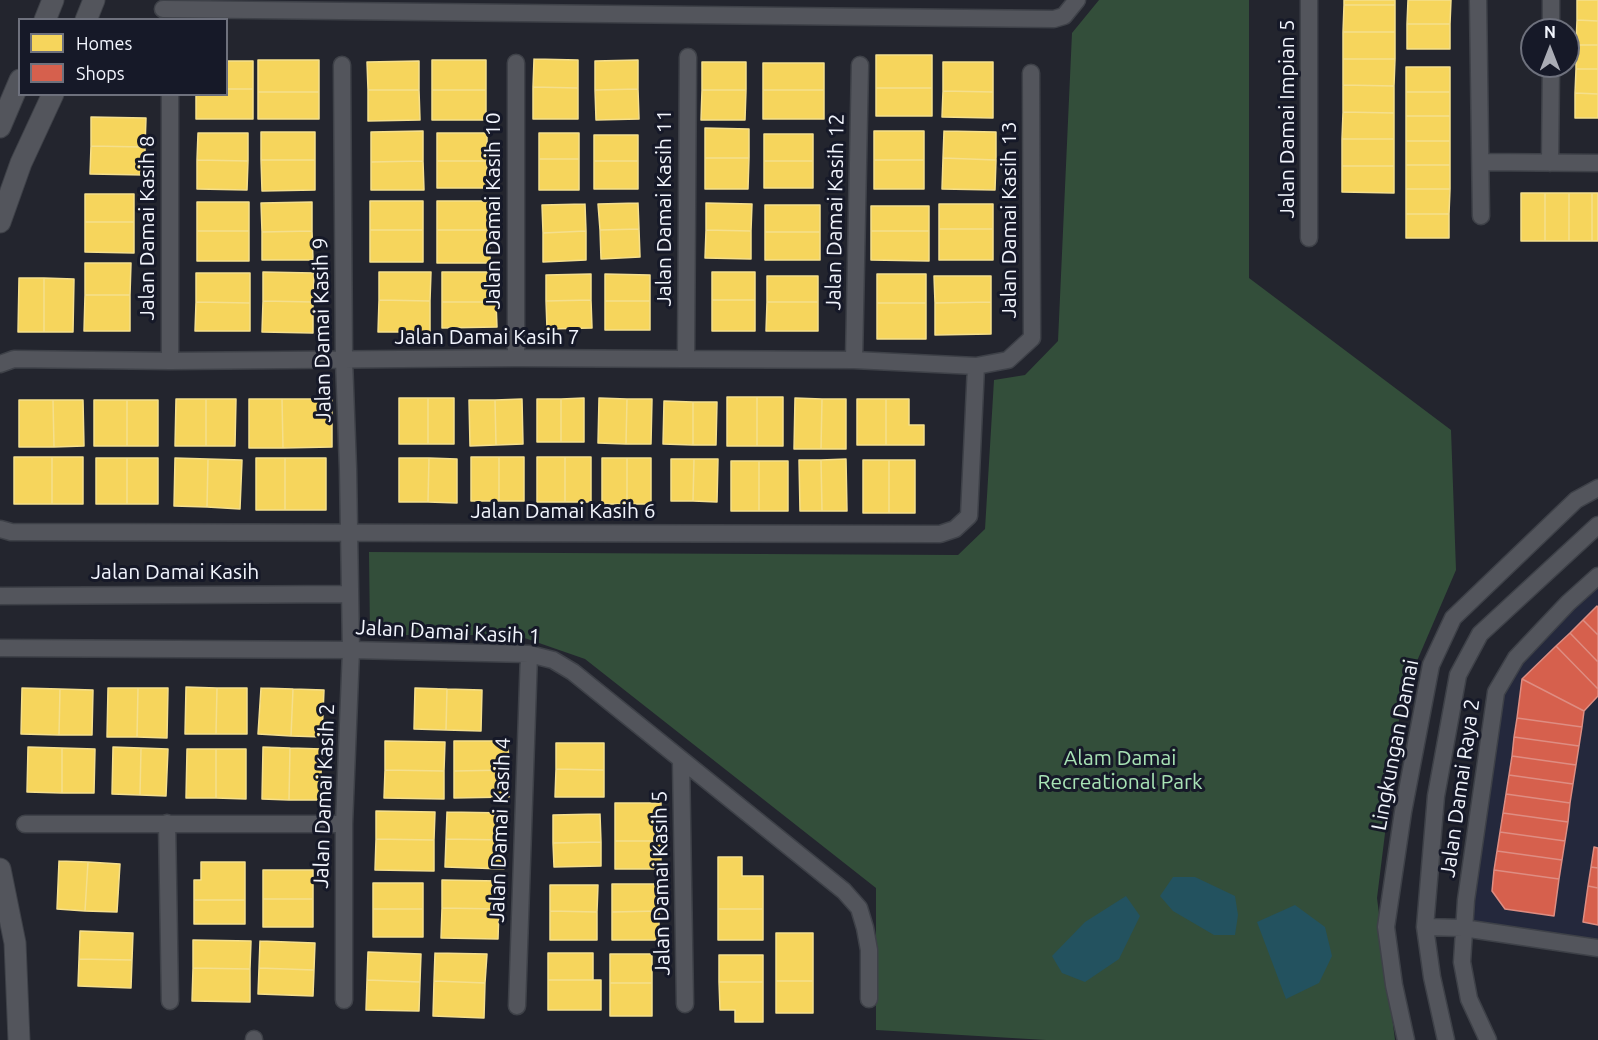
<!DOCTYPE html>
<html>
<head>
<meta charset="utf-8">
<style>
	body { margin:0 }
	#map { position:relative; width:1598px; height:1040px; overflow:hidden; background:#23252e; font-family:Ubuntu,sans-serif }
	canvas { display:block }
	.legend { position:absolute; left:18px; top:18px; width:210px; height:78px; box-sizing:border-box; background:#161928; border:2px solid #6e717d; margin:0; padding:8px 10px; list-style:none; font-size:18px; color:#f2f5fd }
	.legend li { display:flex; align-items:center; gap:12px; height:30px }
	.legend b { width:30px; border:2px solid #6e717d }
	.north { position:absolute; left:1520px; top:18px; width:60px; height:60px; box-sizing:border-box; background:#161928; border:2px solid #6e717d; border-radius:50%; rotate:0deg; font-size:16px; font-weight:700; line-height:24px; text-align:center; color:#f2f5fd }
	.north::after { content:''; display:block; margin:auto; width:21px; height:27px; background:#aaacb5; clip-path:polygon(50% 0,100% 100%,50% 72%,0 100%) }
</style>
</head>
<body>
<div id="map">
<canvas width="1598" height="1040"></canvas>
<ul class="legend">
<li><b style="height:16px;background:#f6d55c"></b>Homes</li>
<li><b style="height:16px;background:#d6604d"></b>Shops</li>
</ul>
<div class="north">N</div>
</div>
<script>
const ctx = document.querySelector('canvas').getContext('2d');
ctx.lineJoin = 'round';
function paint(path, color) {
  ctx.fillStyle = color;
  ctx.fill(path, 'evenodd');
}
function toPath(rows) {
  const path = new Path2D();
  for (const r of rows) {
    path.moveTo(r[0], r[1]);
    for (let i = 2; i < r.length; i += 2) path.lineTo(r[i], r[i + 1]);
  }
  return path;
}
function stroke(path, color, width, dash) {
  ctx.strokeStyle = color;
  ctx.lineWidth = width;
  ctx.lineCap = dash ? 'butt' : 'round';
  ctx.setLineDash(dash || []);
  ctx.stroke(path);
}
function label(font, color, halo, rows, align = 'center') {
  ctx.font = font + ' Ubuntu,sans-serif';
  ctx.lineWidth = 6;
  ctx.setLineDash([]);
  ctx.textBaseline = 'middle';
  ctx.strokeStyle = halo;
  ctx.fillStyle = color;
  for (const [text, x, y, turn = 0] of rows) {
    ctx.save();
    ctx.translate(x, y);
    ctx.rotate((+turn || 0) * Math.PI / 180);
    ctx.textAlign = isNaN(turn) ? turn : align;
    if (halo) ctx.strokeText(text, 0, 0);
    ctx.fillText(text, 0, 0);
    ctx.restore();
  }
}
paint(toPath([
	[1598,585,1598,941,1470,923,1501,696,1521,664,1571,609]
]), '#24283c');
paint(toPath([
	[1099,0,1249,0,1249,278,1451,430,1456,570,1402,696,1377,898,1395,1040,1046,1040,876,1030,876,888,585,659,516,635,370,635,369,552,958,555,985,529,994,380,1025,375,1058,341,1072,33]
]), '#334e3a');
paint(toPath([
	[1173,877,1195,877,1235,896,1238,915,1235,935,1214,935,1173,911,1160,896],
	[1126,896,1140,916,1119,959,1085,982,1062,973,1052,956,1085,922],
	[1295,905,1325,927,1332,956,1319,983,1286,999,1257,922]
]), '#23525f');
const homes = toPath([
	[1344,0,1395,0,1395,5,1344,5,1344,0],
	[1408,0,1451,0,1450,24,1407,24,1408,0],
	[1577,0,1598,0,1598,21,1577,20,1577,0],
	[1344,5,1395,5,1395,32,1343,32,1344,5],
	[1577,20,1598,21,1598,45,1576,45,1577,20],
	[1407,24,1450,24,1450,49,1407,49,1407,24],
	[1343,32,1395,32,1395,59,1343,59,1343,32],
	[1576,45,1598,45,1598,69,1576,69,1576,45],
	[876,55,932,55,932,88,876,88,876,55],
	[534,59,578,60,578,88,533,87,534,59],
	[1343,59,1395,59,1394,86,1343,85,1343,59],
	[258,60,319,60,319,92,258,92,258,60],
	[432,60,486,60,486,90,432,90,432,60],
	[638,60,638,89,595,90,595,61,638,60],
	[226,61,253,61,253,89,226,89,226,61],
	[419,61,419,90,368,90,367,62,419,61],
	[702,62,746,62,746,90,702,90,702,62],
	[943,62,993,62,993,92,943,91,943,62],
	[763,63,824,63,824,90,763,90,763,63],
	[1406,67,1450,67,1450,92,1406,92,1406,67],
	[1576,69,1598,69,1598,94,1575,93,1576,69],
	[1343,85,1394,86,1394,113,1343,112,1343,85],
	[533,87,578,88,578,119,533,119,533,87],
	[876,88,932,88,932,116,876,116,876,88],
	[226,89,253,89,253,119,196,119,196,94,226,94,226,89],
	[638,89,639,119,596,120,595,90,638,89],
	[368,90,419,90,420,120,368,121,368,90],
	[432,90,486,90,486,120,432,120,432,90],
	[702,90,746,90,745,120,701,120,702,90],
	[763,90,824,90,824,119,763,119,763,90],
	[943,91,993,92,993,118,942,117,943,91],
	[258,92,319,92,319,119,258,119,258,92],
	[1406,92,1450,92,1450,116,1406,116,1406,92],
	[1575,93,1598,94,1598,118,1575,118,1575,93],
	[1343,112,1394,113,1394,139,1342,139,1343,112],
	[1406,116,1450,116,1450,141,1406,141,1406,116],
	[91,117,146,118,145,147,91,146,91,117],
	[705,128,749,129,749,158,705,158,705,128],
	[423,131,423,161,371,162,371,132,423,131],
	[874,131,924,131,924,160,874,160,874,131],
	[944,131,996,132,996,160,943,158,944,131],
	[261,132,315,132,315,160,261,160,261,132],
	[198,133,248,133,248,161,197,160,198,133],
	[437,133,487,133,487,161,437,161,437,133],
	[539,133,579,133,579,159,539,159,539,133],
	[764,134,813,134,813,161,764,161,764,134],
	[594,135,638,135,638,161,594,161,594,135],
	[1342,139,1394,139,1394,166,1342,166,1342,139],
	[1406,141,1450,141,1450,165,1406,165,1406,141],
	[91,146,145,147,145,175,90,174,91,146],
	[705,158,749,158,748,189,705,189,705,158],
	[943,158,996,160,995,190,942,189,943,158],
	[539,159,579,159,579,190,539,190,539,159],
	[197,160,248,161,247,190,197,189,197,160],
	[261,160,315,160,315,190,262,191,261,160],
	[874,160,924,160,924,189,874,189,874,160],
	[423,161,424,190,371,190,371,162,423,161],
	[437,161,487,161,487,188,437,188,437,161],
	[594,161,638,161,638,189,594,189,594,161],
	[764,161,813,161,813,188,764,188,764,161],
	[1406,165,1450,165,1450,189,1406,189,1406,165],
	[1342,166,1394,166,1394,193,1342,192,1342,166],
	[1406,189,1450,189,1449,214,1406,214,1406,189],
	[1521,193,1545,193,1545,241,1521,241,1521,193],
	[1545,193,1569,193,1569,241,1545,241,1545,193],
	[1569,193,1592,193,1592,241,1569,241,1569,193],
	[1592,193,1598,193,1598,241,1592,241,1592,193],
	[85,194,134,194,134,222,85,222,85,194],
	[370,201,423,201,423,230,370,230,370,201],
	[437,201,490,201,490,230,437,230,437,201],
	[197,202,249,202,249,231,197,231,197,202],
	[312,202,312,231,262,232,261,203,312,202],
	[638,203,639,229,600,230,598,204,638,203],
	[706,203,752,204,751,231,706,230,706,203],
	[585,204,586,231,543,233,542,205,585,204],
	[939,204,993,204,993,229,939,229,939,204],
	[765,205,820,205,820,232,765,232,765,205],
	[871,206,929,206,929,231,871,231,871,206],
	[1406,214,1449,214,1449,238,1406,238,1406,214],
	[85,222,134,222,134,253,85,252,85,222],
	[639,229,640,257,601,259,600,230,639,229],
	[939,229,993,229,993,260,939,260,939,229],
	[370,230,423,230,423,262,370,262,370,230],
	[437,230,490,230,490,263,437,263,437,230],
	[706,230,751,231,751,259,705,258,706,230],
	[197,231,249,231,249,261,197,261,197,231],
	[312,231,313,260,262,260,262,232,312,231],
	[586,231,586,260,543,262,543,233,586,231],
	[871,231,929,231,929,261,871,260,871,231],
	[765,232,820,232,820,260,765,260,765,232],
	[85,263,131,263,130,295,85,295,85,263],
	[263,272,314,273,313,302,263,301,263,272],
	[379,272,431,272,430,301,379,300,379,272],
	[442,272,496,272,496,302,442,302,442,272],
	[712,272,755,272,755,300,712,300,712,272],
	[196,273,250,273,250,303,196,302,196,273],
	[591,274,591,300,546,301,546,275,591,274],
	[605,274,650,275,650,301,605,301,605,274],
	[877,274,926,274,926,303,877,303,877,274],
	[767,276,818,276,818,302,767,302,767,276],
	[934,276,991,276,991,302,935,303,934,276],
	[19,278,44,278,44,332,18,332,19,278],
	[44,278,74,279,73,332,44,332,44,278],
	[85,295,130,295,130,331,84,331,85,295],
	[379,300,430,301,430,332,378,332,379,300],
	[591,300,592,328,547,329,546,301,591,300],
	[712,300,755,300,755,331,712,331,712,300],
	[263,301,313,302,313,333,262,332,263,301],
	[605,301,650,301,650,330,605,330,605,301],
	[196,302,250,303,250,331,195,331,196,302],
	[442,302,496,302,497,327,442,328,442,302],
	[767,302,818,302,818,331,766,331,767,302],
	[991,302,991,334,935,335,935,303,991,302],
	[877,303,926,303,926,339,877,339,877,303],
	[727,397,757,397,757,446,727,446,727,397],
	[757,397,783,397,783,446,757,446,757,397],
	[399,398,428,398,428,444,399,444,399,398],
	[428,398,454,398,454,444,428,444,428,398],
	[584,398,584,442,561,442,561,399,584,398],
	[599,398,627,399,626,444,598,443,599,398],
	[795,398,822,399,821,449,794,449,795,398],
	[176,399,206,399,206,446,175,446,176,399],
	[206,399,236,399,235,446,206,446,206,399],
	[249,399,282,399,283,448,249,448,249,399],
	[282,399,332,399,332,447,283,448,282,399],
	[522,399,523,444,496,445,495,400,522,399],
	[537,399,561,399,561,442,537,442,537,399],
	[627,399,652,399,651,444,626,444,627,399],
	[822,399,846,399,846,449,821,449,822,399],
	[857,399,886,399,886,445,857,445,857,399],
	[886,399,909,399,909,425,924,425,924,445,886,445,886,399],
	[19,400,53,400,54,447,19,447,19,400],
	[53,400,83,400,84,446,54,447,53,400],
	[94,400,127,400,127,446,94,446,94,400],
	[127,400,158,400,158,446,127,446,127,400],
	[469,400,495,400,496,445,470,446,469,400],
	[664,401,693,402,693,445,663,444,664,401],
	[693,402,717,402,716,445,693,445,693,402],
	[14,457,52,457,52,504,14,504,14,457],
	[52,457,83,457,83,504,52,504,52,457],
	[471,457,499,457,499,501,471,501,471,457],
	[499,457,524,457,524,501,499,501,499,457],
	[537,457,565,457,565,502,537,502,537,457],
	[565,457,591,457,591,502,565,502,565,457],
	[96,458,127,458,127,504,96,504,96,458],
	[127,458,158,458,158,504,127,504,127,458],
	[175,458,208,459,207,507,174,506,175,458],
	[256,458,285,458,285,510,256,510,256,458],
	[285,458,326,458,326,510,285,510,285,458],
	[399,458,429,458,428,502,399,502,399,458],
	[429,458,457,459,457,503,428,502,429,458],
	[602,458,627,458,627,504,602,504,602,458],
	[627,458,651,458,651,504,627,504,627,458],
	[208,459,242,460,240,509,207,507,208,459],
	[671,459,694,459,693,501,671,501,671,459],
	[694,459,718,459,717,502,693,501,694,459],
	[846,459,847,511,822,511,821,460,846,459],
	[799,460,821,460,822,511,800,511,799,460],
	[863,460,889,460,889,513,863,513,863,460],
	[889,460,915,460,915,513,889,513,889,460],
	[731,461,759,461,759,511,731,511,731,461],
	[759,461,788,461,788,511,759,511,759,461],
	[186,687,217,688,216,734,185,734,186,687],
	[22,688,60,689,59,735,21,734,22,688],
	[108,688,138,688,137,737,107,737,108,688],
	[138,688,168,688,167,738,137,737,138,688],
	[217,688,247,688,247,734,216,734,217,688],
	[261,688,293,689,291,736,258,734,261,688],
	[415,688,447,689,446,730,414,729,415,688],
	[60,689,93,690,92,735,59,735,60,689],
	[293,689,324,690,322,737,291,736,293,689],
	[447,689,482,690,481,731,446,730,447,689],
	[385,741,445,742,444,771,385,770,385,741],
	[454,741,508,741,509,770,454,771,454,741],
	[556,743,604,743,604,770,556,769,556,743],
	[28,747,62,748,62,793,27,792,28,747],
	[113,747,141,748,140,795,112,794,113,747],
	[263,747,290,748,289,800,262,799,263,747],
	[62,748,95,749,94,793,62,793,62,748],
	[141,748,168,749,166,796,140,795,141,748],
	[290,748,322,749,320,800,289,800,290,748],
	[187,749,216,749,216,798,186,798,187,749],
	[216,749,246,749,246,799,216,798,216,749],
	[556,769,604,770,604,797,555,797,556,769],
	[385,770,444,771,444,799,384,798,385,770],
	[509,770,509,797,454,798,454,771,509,770],
	[615,803,661,803,661,841,615,841,615,803],
	[376,811,435,812,434,840,376,839,376,811],
	[447,812,506,813,505,840,446,839,447,812],
	[600,814,601,842,553,843,553,815,600,814],
	[376,839,434,840,434,871,375,870,376,839],
	[446,839,505,840,504,869,445,867,446,839],
	[615,841,661,841,661,869,615,869,615,841],
	[601,842,601,866,554,867,553,843,601,842],
	[718,857,742,857,742,876,763,876,763,909,718,909,718,857],
	[59,861,88,862,85,911,57,909,59,861],
	[88,862,120,864,117,912,85,911,88,862],
	[201,862,245,862,245,900,194,900,194,880,201,880,201,862],
	[263,870,313,870,313,899,263,899,263,870],
	[442,880,499,881,499,909,442,908,442,880],
	[373,883,423,883,423,909,373,909,373,883],
	[612,884,659,884,659,911,612,912,612,884],
	[550,885,598,885,597,912,550,911,550,885],
	[263,899,313,899,313,927,263,927,263,899],
	[194,900,245,900,245,924,194,924,194,900],
	[442,908,499,909,498,939,441,938,442,908],
	[373,909,423,909,423,937,373,937,373,909],
	[718,909,763,909,763,940,718,940,718,909],
	[550,911,597,912,597,940,550,940,550,911],
	[659,911,659,940,612,940,612,912,659,911],
	[80,931,133,933,132,960,79,959,80,931],
	[776,933,813,933,813,981,776,981,776,933],
	[193,940,251,941,250,969,193,968,193,940],
	[260,941,315,943,314,970,259,968,260,941],
	[368,952,421,954,420,982,367,980,368,952],
	[435,953,487,954,485,983,434,981,435,953],
	[548,953,593,953,593,980,548,980,548,953],
	[610,954,652,954,652,983,610,983,610,954],
	[719,955,763,955,763,982,719,982,719,955],
	[79,959,132,960,131,988,78,986,79,959],
	[193,968,250,969,250,1002,192,1001,193,968],
	[259,968,314,970,313,996,258,994,259,968],
	[367,980,420,982,419,1011,366,1010,367,980],
	[548,980,601,980,601,1010,548,1010,548,980],
	[434,981,485,983,484,1018,433,1016,434,981],
	[776,981,813,981,813,1013,776,1013,776,981],
	[719,982,763,982,763,1022,735,1022,735,1010,720,1010,719,982],
	[610,983,652,983,652,1016,610,1016,610,983]
]);
paint(homes, '#f6d55c');
stroke(homes, '#f5df8c', 1.5);
const shops = toPath([
	[1597,606,1598,607,1598,635,1583,620,1597,606],
	[1583,620,1598,635,1598,662,1570,633,1583,620],
	[1570,633,1598,662,1598,689,1556,646,1570,633],
	[1556,646,1598,689,1598,696,1584,711,1522,679,1556,646],
	[1522,679,1584,711,1582,727,1517,718,1522,679],
	[1517,718,1582,727,1579,746,1514,737,1517,718],
	[1514,737,1579,746,1576,765,1512,756,1514,737],
	[1512,756,1576,765,1573,784,1509,775,1512,756],
	[1509,775,1573,784,1570,803,1506,794,1509,775],
	[1506,794,1570,803,1568,822,1503,813,1506,794],
	[1503,813,1568,822,1565,841,1500,832,1503,813],
	[1500,832,1565,841,1562,860,1497,851,1500,832],
	[1594,847,1598,848,1598,868,1591,867,1594,847],
	[1497,851,1562,860,1559,879,1494,870,1497,851],
	[1591,867,1598,868,1598,888,1588,886,1591,867],
	[1494,870,1559,879,1554,916,1505,909,1492,891,1494,870],
	[1588,886,1598,888,1598,925,1583,922,1588,886]
]);
paint(shops, '#d6604d');
stroke(shops, '#de8d82', 1.5);
const minor = toPath([
	[1309,0,1309,238],
	[1478,0,1481,216],
	[163,9,1054,19,1064,16,1077,0],
	[1551,30,1551,0],
	[516,63,516,358],
	[342,65,344,360,348,469,351,650,344,824,344,1000],
	[170,94,170,361],
	[1481,162,1598,163],
	[1550,163,1551,66],
	[686,359,688,57],
	[854,360,860,65],
	[0,364,14,359,170,361,516,358,854,360,976,366,1008,360,1032,338,1031,73],
	[0,529,11,532,940,534,955,529,969,516,976,366],
	[0,596,350,594],
	[0,648,351,650,529,654,553,660,573,672,844,891,859,908,865,928,869,950,869,999],
	[681,761,685,1004],
	[167,823,170,1001],
	[25,824,344,824],
	[1425,927,1463,928,1598,948],
	[517,1006,529,654],
	[254,1039,254,1040],
	[1406,1040,1394,985,1386,927,1403,812,1431,665,1453,618,1576,500,1598,488],
	[1446,1040,1432,977,1425,927,1436,796,1458,675,1480,634,1598,525],
	[1488,1040,1469,999,1462,962,1466,900,1496,692,1516,658,1568,603,1598,576]
]);
const tertiary = toPath([
	[45,20,53,0],
	[86,20,94,0],
	[0,127,20,80],
	[0,222,21,163,53,94],
	[0,869,15,943,19,1040]
]);
stroke(minor, '#3e4148', 19);
stroke(tertiary, '#3e4148', 23);
stroke(minor, '#53555c', 16);
stroke(tertiary, '#53555c', 21);
label('21px', '#f2f5fd', '#161928', [
	["Jalan Damai Impian 5",1287,119,-90],
	["Jalan Damai Kasih 11",664,208,-90],
	["Jalan Damai Kasih 10",493,211,-90],
	["Jalan Damai Kasih 12",835,212,-89],
	["Jalan Damai Kasih 13",1009,220,-90],
	["Jalan Damai Kasih 8",147,228,-90],
	["Jalan Damai Kasih 9",322,330,-91],
	["Jalan Damai Kasih 7",487,337],
	["Jalan Damai Kasih 6",563,511],
	["Jalan Damai Kasih",175,572],
	["Jalan Damai Kasih 1",448,632,3],
	["Lingkungan Damai",1395,745,-79],
	["Jalan Damai Raya 2",1460,788,-82],
	["Jalan Damai Kasih 2",324,796,-88],
	["Jalan Damai Kasih 4",500,830,-88],
	["Jalan Damai Kasih 5",661,883,-91]
]);
label('21px', '#a8e3b5', '#161928', [
	["Alam Damai",1120,758],
	["Recreational Park",1120,782]
]);
</script>
</body>
</html>
